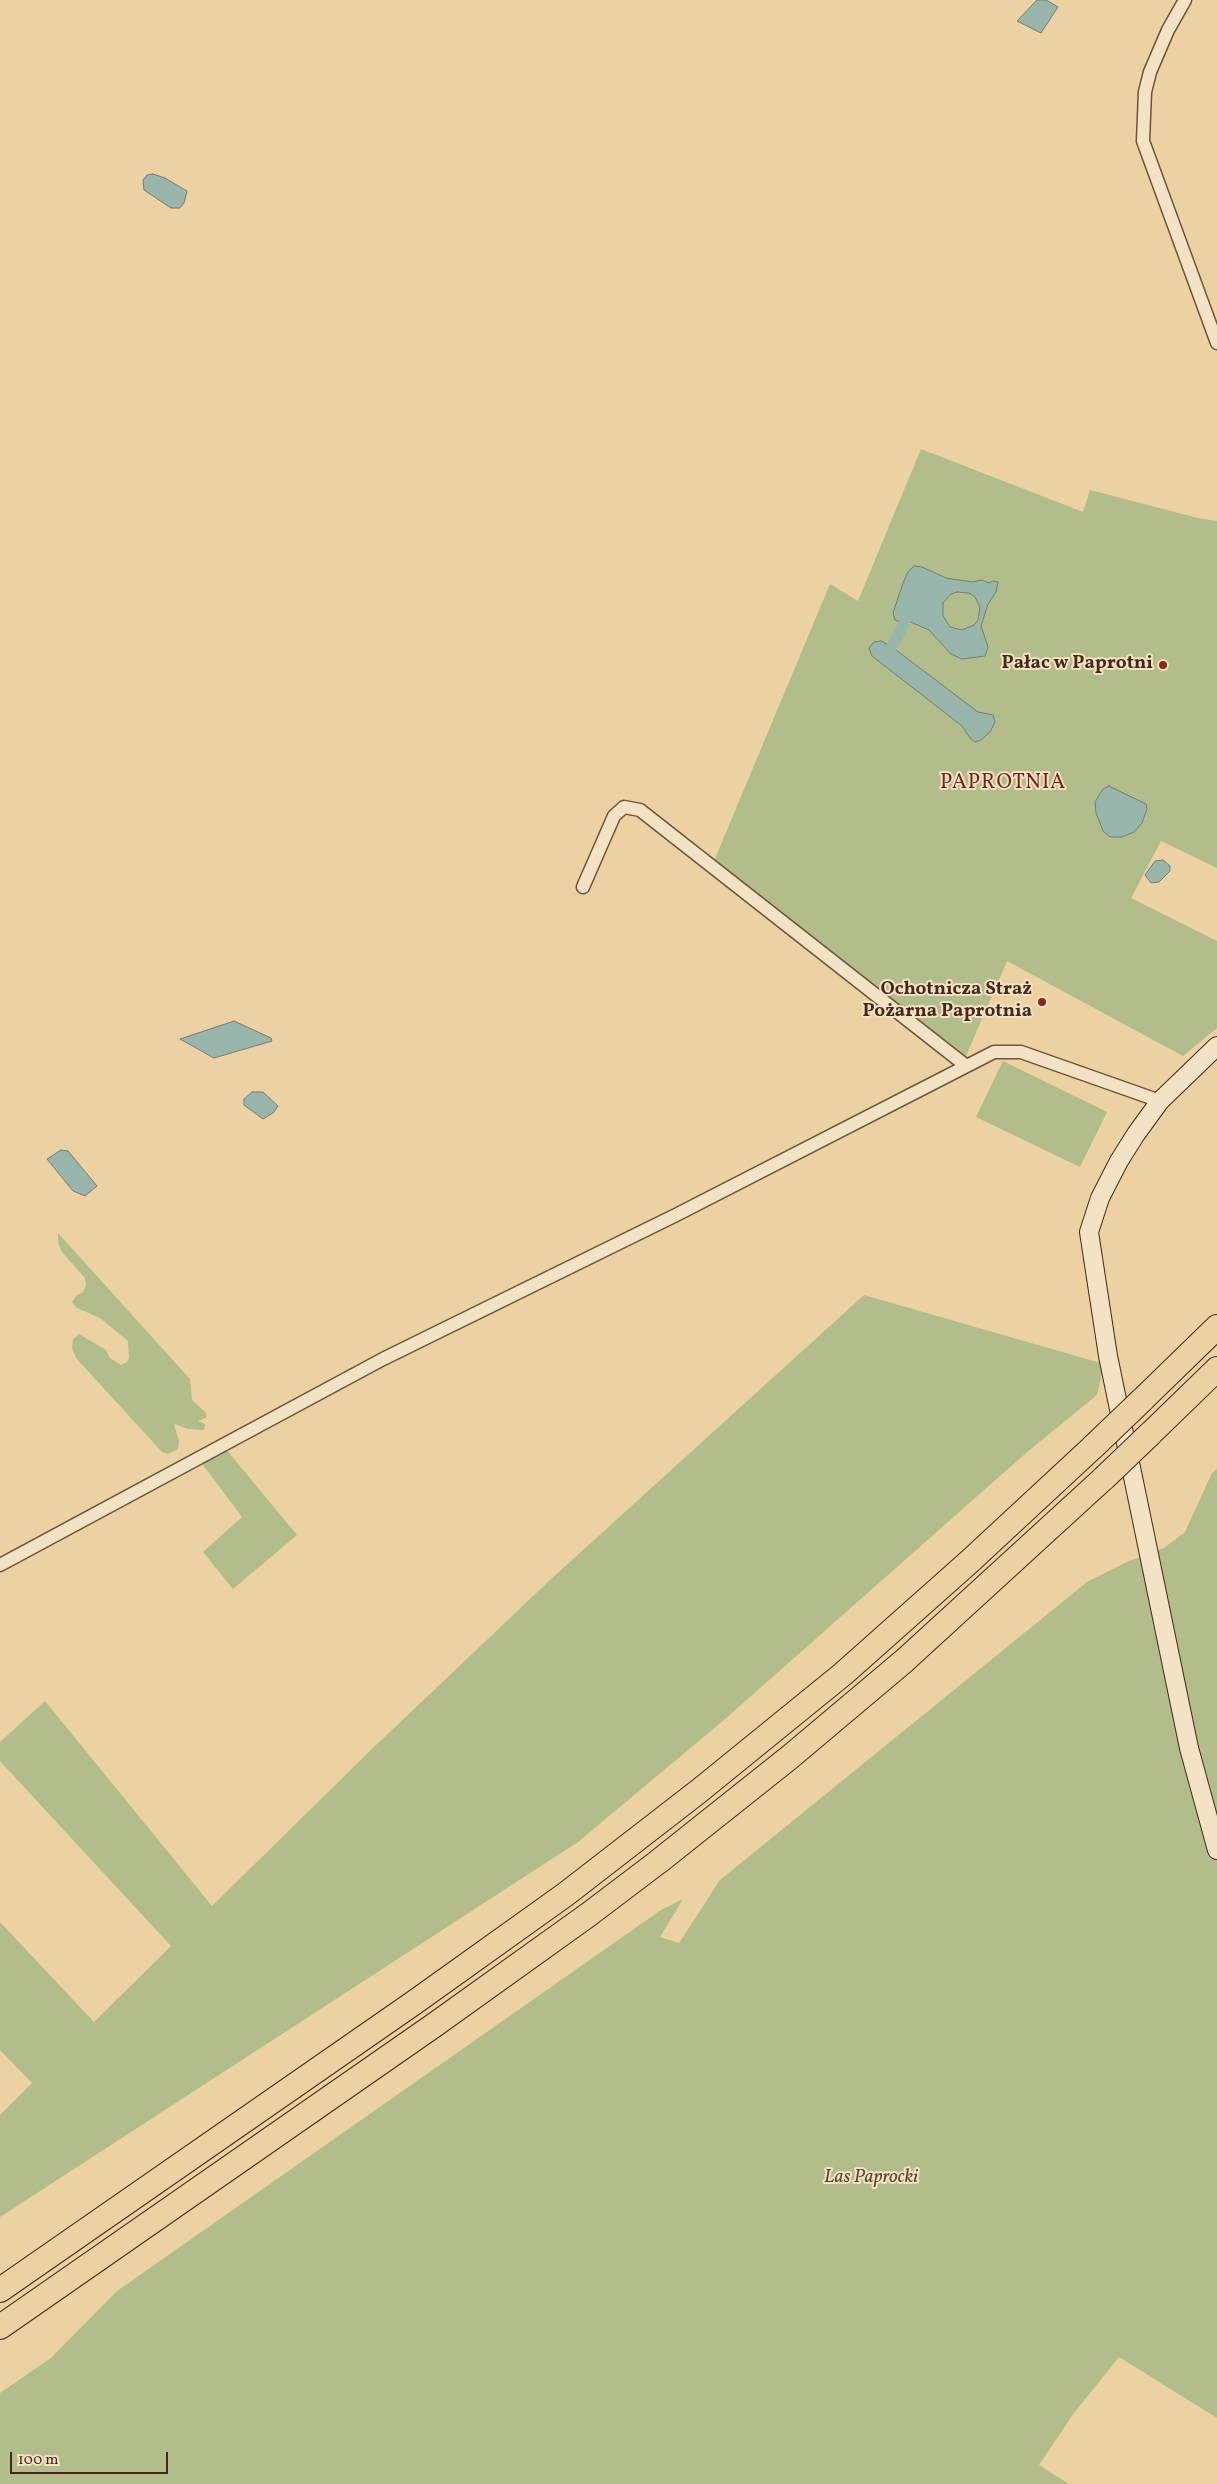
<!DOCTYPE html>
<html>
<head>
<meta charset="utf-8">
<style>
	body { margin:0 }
	#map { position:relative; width:1217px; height:2484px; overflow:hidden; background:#ecd2a2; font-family:Vollkorn,serif }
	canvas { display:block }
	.scale { position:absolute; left:10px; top:2452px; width:158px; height:22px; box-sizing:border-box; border:2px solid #452817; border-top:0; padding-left:6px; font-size:15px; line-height:18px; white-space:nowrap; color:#452817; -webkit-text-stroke:4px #f3e2c3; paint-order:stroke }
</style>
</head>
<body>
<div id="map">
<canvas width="1217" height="2484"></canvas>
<div class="scale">100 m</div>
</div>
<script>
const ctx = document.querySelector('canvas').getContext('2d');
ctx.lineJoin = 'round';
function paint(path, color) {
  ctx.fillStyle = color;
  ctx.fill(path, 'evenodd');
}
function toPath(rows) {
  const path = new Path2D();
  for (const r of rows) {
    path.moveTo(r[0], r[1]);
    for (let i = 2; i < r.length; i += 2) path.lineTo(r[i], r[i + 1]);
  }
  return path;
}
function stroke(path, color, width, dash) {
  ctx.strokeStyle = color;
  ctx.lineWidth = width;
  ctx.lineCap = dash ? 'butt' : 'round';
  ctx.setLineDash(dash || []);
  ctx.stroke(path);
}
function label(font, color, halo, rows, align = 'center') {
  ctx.font = font + ' Vollkorn,serif';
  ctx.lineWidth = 4;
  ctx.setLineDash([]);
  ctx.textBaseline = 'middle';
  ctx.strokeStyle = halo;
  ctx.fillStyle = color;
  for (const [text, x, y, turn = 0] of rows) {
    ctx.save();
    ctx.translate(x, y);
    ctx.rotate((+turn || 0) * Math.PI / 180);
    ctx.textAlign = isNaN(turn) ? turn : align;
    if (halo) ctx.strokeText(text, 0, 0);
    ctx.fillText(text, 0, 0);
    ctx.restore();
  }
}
paint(toPath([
	[921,449,1083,512,1090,490,1198,518,1217,521,1217,868,1161,841,1131,898,1217,941,1217,1028,1183,1056,1007,961,966,1056,714,861,830,584,858,601],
	[1003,1061,1107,1112,1080,1167,976,1117],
	[58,1233,190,1379,192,1400,205,1412,207,1417,198,1421,205,1424,204,1430,188,1429,174,1424,179,1441,178,1449,168,1454,162,1452,76,1358,72,1348,73,1339,79,1334,106,1350,110,1358,121,1365,127,1362,129,1358,128,1341,100,1318,77,1308,72,1302,77,1295,82,1293,86,1286,85,1278,62,1252,58,1243],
	[864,1295,1104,1364,1097,1395,1026,1453,724,1720,578,1842,0,2217,0,2115,32,2083,0,2050,0,1922,94,2022,171,1946,0,1761,0,1742,45,1701,212,1906,374,1747,550,1580],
	[225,1448,297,1535,233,1589,203,1552,242,1517,200,1461],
	[1217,1469,1217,2418,1119,2357,1074,2413,1039,2465,1069,2484,0,2484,0,2393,51,2358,117,2291,661,1910,683,1899,660,1937,679,1943,720,1880,1087,1582,1129,1561,1164,1548,1185,1532,1212,1473]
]), '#b1bd8a');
const water = toPath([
	[1037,0,1046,0,1058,7,1041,33,1017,21,1037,0],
	[153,174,165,178,187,191,184,203,180,208,171,208,144,190,143,180,147,175,153,174],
	[914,566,922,567,946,578,972,582,982,580,989,583,993,581,998,582,996,592,988,604,981,626,988,647,985,656,962,659,951,654,929,630,906,620,900,622,895,620,893,613,903,583,908,572,914,566],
	[957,592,969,593,975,597,980,607,978,620,974,625,962,630,950,627,943,616,943,603,951,594,957,592],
	[881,641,892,647,978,712,993,715,995,722,990,732,981,740,975,742,970,738,962,726,872,656,869,648,874,642,881,641],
	[1109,786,1146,804,1147,809,1142,823,1134,832,1122,837,1110,837,1103,831,1096,813,1095,802,1103,789,1109,786],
	[1163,860,1170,866,1170,871,1159,882,1151,883,1145,875,1155,861,1163,860],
	[234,1021,271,1038,272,1041,214,1058,180,1039,234,1021],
	[252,1092,263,1092,278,1106,273,1113,263,1119,244,1105,244,1099,252,1092],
	[61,1150,68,1151,97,1186,85,1196,73,1191,47,1159,61,1150]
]);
paint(water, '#99b6ac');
stroke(water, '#777d70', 1);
stroke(toPath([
	[892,647,906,620]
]), '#99b6ac', 11);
const street = toPath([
	[1185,0,1168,30,1150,72,1145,92,1143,141,1217,343],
	[583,887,614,816,624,807,640,810,965,1065],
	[0,1565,383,1359,676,1215,994,1052,1021,1052,1160,1101]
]);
const secondary = toPath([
	[1217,1046,1160,1101,1136,1134,1119,1161,1100,1198,1089,1232,1108,1356,1189,1748,1217,1850]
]);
const highway = toPath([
	[1142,1400,1217,1327],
	[1150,1434,1217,1369],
	[0,2290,415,2002,566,1894,699,1791,843,1674,969,1562,1094,1446],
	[0,2327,433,2026,588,1915,658,1862,790,1757,904,1661,1104,1478]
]);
stroke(street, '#6f523a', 15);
stroke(secondary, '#452817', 20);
stroke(highway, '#452817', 26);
stroke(street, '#f3e2c3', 12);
stroke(secondary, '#f3e2c3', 18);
stroke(highway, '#ecd2a2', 24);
const highwayBridge = toPath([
	[1094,1446,1142,1400],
	[1104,1478,1150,1434]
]);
stroke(highwayBridge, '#452817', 26, []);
stroke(highwayBridge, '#ecd2a2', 24);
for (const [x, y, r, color] of [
	[1163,665,5,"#8f2418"],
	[1042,1002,5,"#8f2418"]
]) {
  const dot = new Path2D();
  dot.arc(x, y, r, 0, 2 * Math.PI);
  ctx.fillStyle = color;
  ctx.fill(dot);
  stroke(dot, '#f3e2c3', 2);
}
label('bold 19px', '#452817', '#f3e2c3', [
	["Pałac w Paprotni",1153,665],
	["Ochotnicza Straż",1032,991],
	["Pożarna Paprotnia",1032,1013]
], 'right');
label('italic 19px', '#5b462e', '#f3e2c3', [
	["Las Paprocki",871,2179]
]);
ctx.letterSpacing = '1px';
label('21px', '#7a1f14', '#f3e2c3', [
	["PAPROTNIA",1003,784]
]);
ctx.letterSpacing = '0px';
</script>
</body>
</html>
